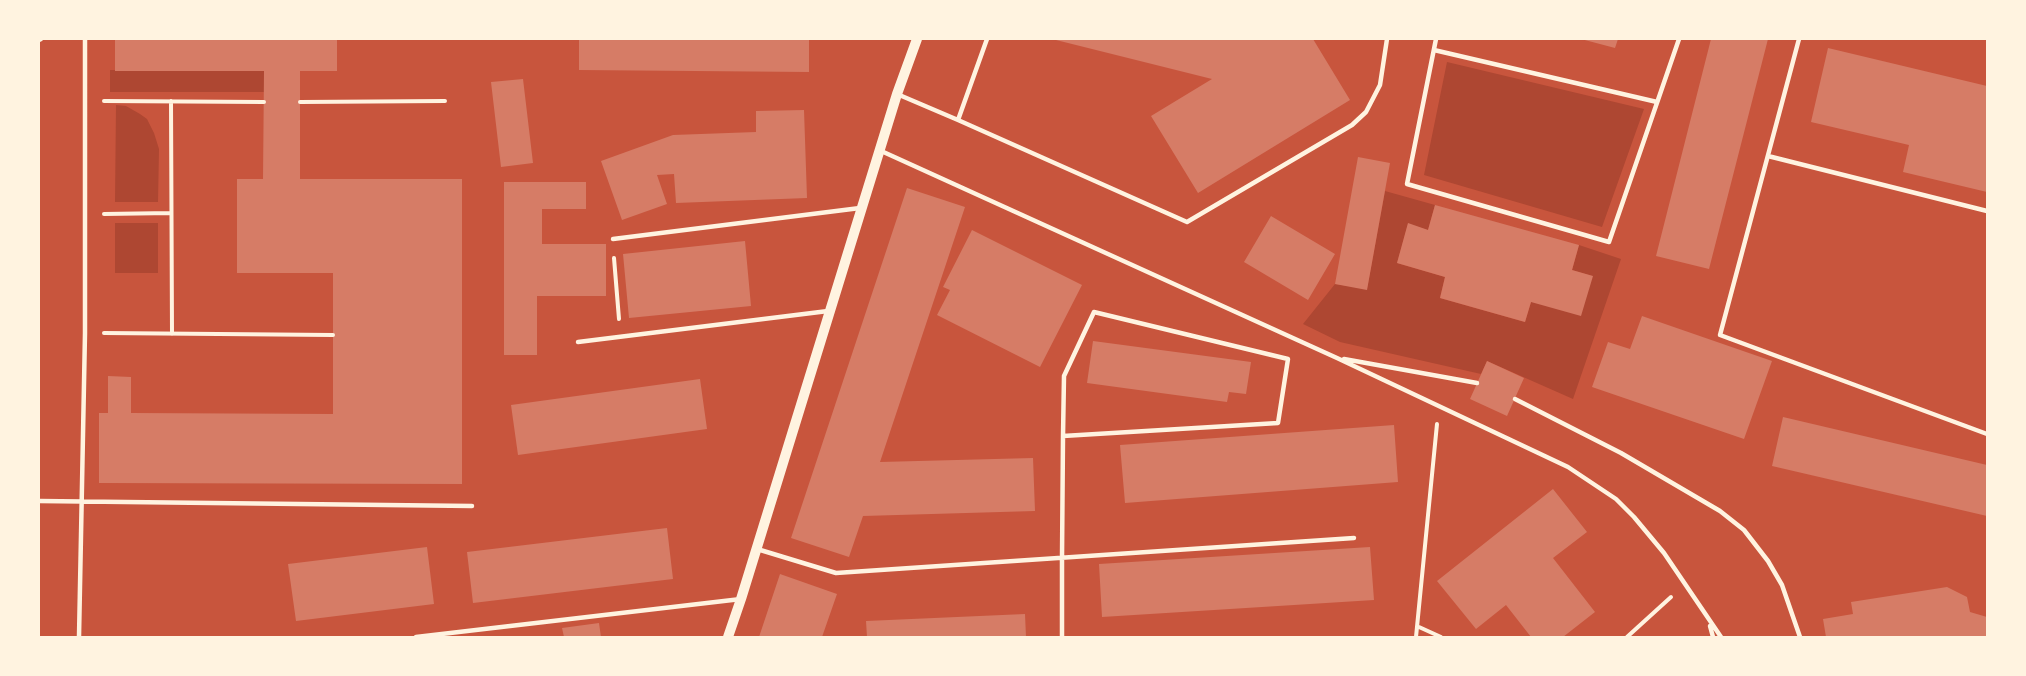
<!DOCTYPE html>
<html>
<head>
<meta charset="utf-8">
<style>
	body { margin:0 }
	#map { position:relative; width:2026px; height:676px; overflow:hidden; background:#c8553d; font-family:Figtree,sans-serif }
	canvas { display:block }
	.frame { position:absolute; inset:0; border:40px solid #fff3e0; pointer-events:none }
</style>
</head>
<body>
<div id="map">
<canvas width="2026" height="676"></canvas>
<div class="frame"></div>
</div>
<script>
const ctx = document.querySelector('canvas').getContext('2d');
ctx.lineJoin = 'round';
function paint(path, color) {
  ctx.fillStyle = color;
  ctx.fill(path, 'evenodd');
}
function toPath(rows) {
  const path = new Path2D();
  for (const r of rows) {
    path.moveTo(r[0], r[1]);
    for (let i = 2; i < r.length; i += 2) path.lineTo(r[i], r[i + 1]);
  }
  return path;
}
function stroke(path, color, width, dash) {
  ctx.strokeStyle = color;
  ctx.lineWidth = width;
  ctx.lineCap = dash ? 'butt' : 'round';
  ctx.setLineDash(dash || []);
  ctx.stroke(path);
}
paint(toPath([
	[1447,62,1644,109,1602,227,1424,175],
	[110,70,264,71,264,92,110,92],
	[116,105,126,106,140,114,147,119,154,133,159,149,158,202,115,202],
	[1385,191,1435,205,1428,230,1408,224,1397,263,1445,277,1440,298,1525,322,1531,302,1592,276,1572,270,1579,245,1621,259,1573,399,1487,361,1481,374,1340,342,1303,324,1335,284,1367,289],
	[115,223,158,223,158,273,115,273]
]), '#ae4732');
paint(toPath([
	[115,39,337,39,337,71,300,71,300,179,462,179,462,484,99,483,99,413,108,413,108,376,131,377,131,413,333,414,333,273,237,273,237,179,263,179,264,71,115,71],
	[579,39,809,39,809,72,579,70],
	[1052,39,1313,39,1350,100,1198,193,1151,116,1212,79],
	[1581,39,1618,39,1615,48],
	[1711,39,1768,39,1709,269,1656,256],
	[1828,48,1987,86,1987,192,1903,172,1909,145,1811,122],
	[523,79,533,163,501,167,491,82],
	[804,110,807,198,676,203,674,174,657,175,667,204,622,220,601,161,673,135,756,132,756,111],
	[1358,157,1390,163,1367,290,1335,284],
	[504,182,586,182,586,209,542,209,542,244,606,244,606,296,537,296,537,355,504,355],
	[907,188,965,207,880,462,1033,458,1035,511,863,516,849,557,791,538],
	[1435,205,1579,245,1572,270,1593,276,1581,316,1531,302,1525,322,1440,298,1445,277,1397,263,1408,223,1428,230],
	[1271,216,1335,254,1308,300,1244,262],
	[972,230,1082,285,1040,367,937,315,950,290,943,287],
	[745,241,751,306,629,318,623,254],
	[1642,316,1772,361,1744,439,1592,387,1608,342,1630,349],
	[1093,341,1251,362,1246,394,1229,392,1227,402,1087,383],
	[1487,361,1524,378,1507,416,1470,399],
	[700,379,707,429,518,455,511,405],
	[1783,417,1987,465,1987,516,1772,466],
	[1394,425,1398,482,1125,503,1120,445],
	[1553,489,1587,532,1553,558,1595,612,1563,637,1531,637,1506,605,1476,629,1437,581],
	[667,528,673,579,473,603,467,552],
	[427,547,434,604,296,621,288,564],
	[1370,547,1374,600,1102,617,1099,564],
	[780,574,837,594,822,637,759,637],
	[1947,587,1967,597,1970,612,1987,617,1987,637,1826,637,1823,619,1853,614,1851,602],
	[1025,614,1026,637,867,637,866,621],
	[599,623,601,637,564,637,562,628]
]), '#d67c66');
stroke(toPath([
	[104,101,264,102],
	[171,101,172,334],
	[300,102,445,101],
	[104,214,171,213],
	[614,258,619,319],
	[104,333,333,335],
	[1419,627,1441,637],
	[1416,637,1437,424],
	[1627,637,1671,597]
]), '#fff3e0', 4);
stroke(toPath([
	[1436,39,1407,184,1609,242,1679,39],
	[1799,39,1720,335,1987,434],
	[39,40,41,39],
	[1434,50,1657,102],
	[897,94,958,120,1187,222,1352,125,1366,112,1380,85,1387,39],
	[958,120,987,39],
	[879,150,1337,358,1568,467,1616,499,1634,517,1664,553,1721,637],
	[1768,156,1987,211],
	[613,239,860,208],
	[578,342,828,311],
	[1344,359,1477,383],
	[1515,399,1621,453,1720,511,1744,530,1768,561,1782,585,1800,637],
	[39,501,472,506],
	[757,549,836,573,1354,538],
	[1710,626,1713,637],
	[79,637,85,333,85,39],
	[416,637,741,599],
	[1062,637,1062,558,1063,436,1064,376,1094,312,1288,359,1278,423,1063,436]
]), '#fff3e0', 4.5);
stroke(toPath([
	[728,637,741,599,897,94,917,39]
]), '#fff3e0', 10);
</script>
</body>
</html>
